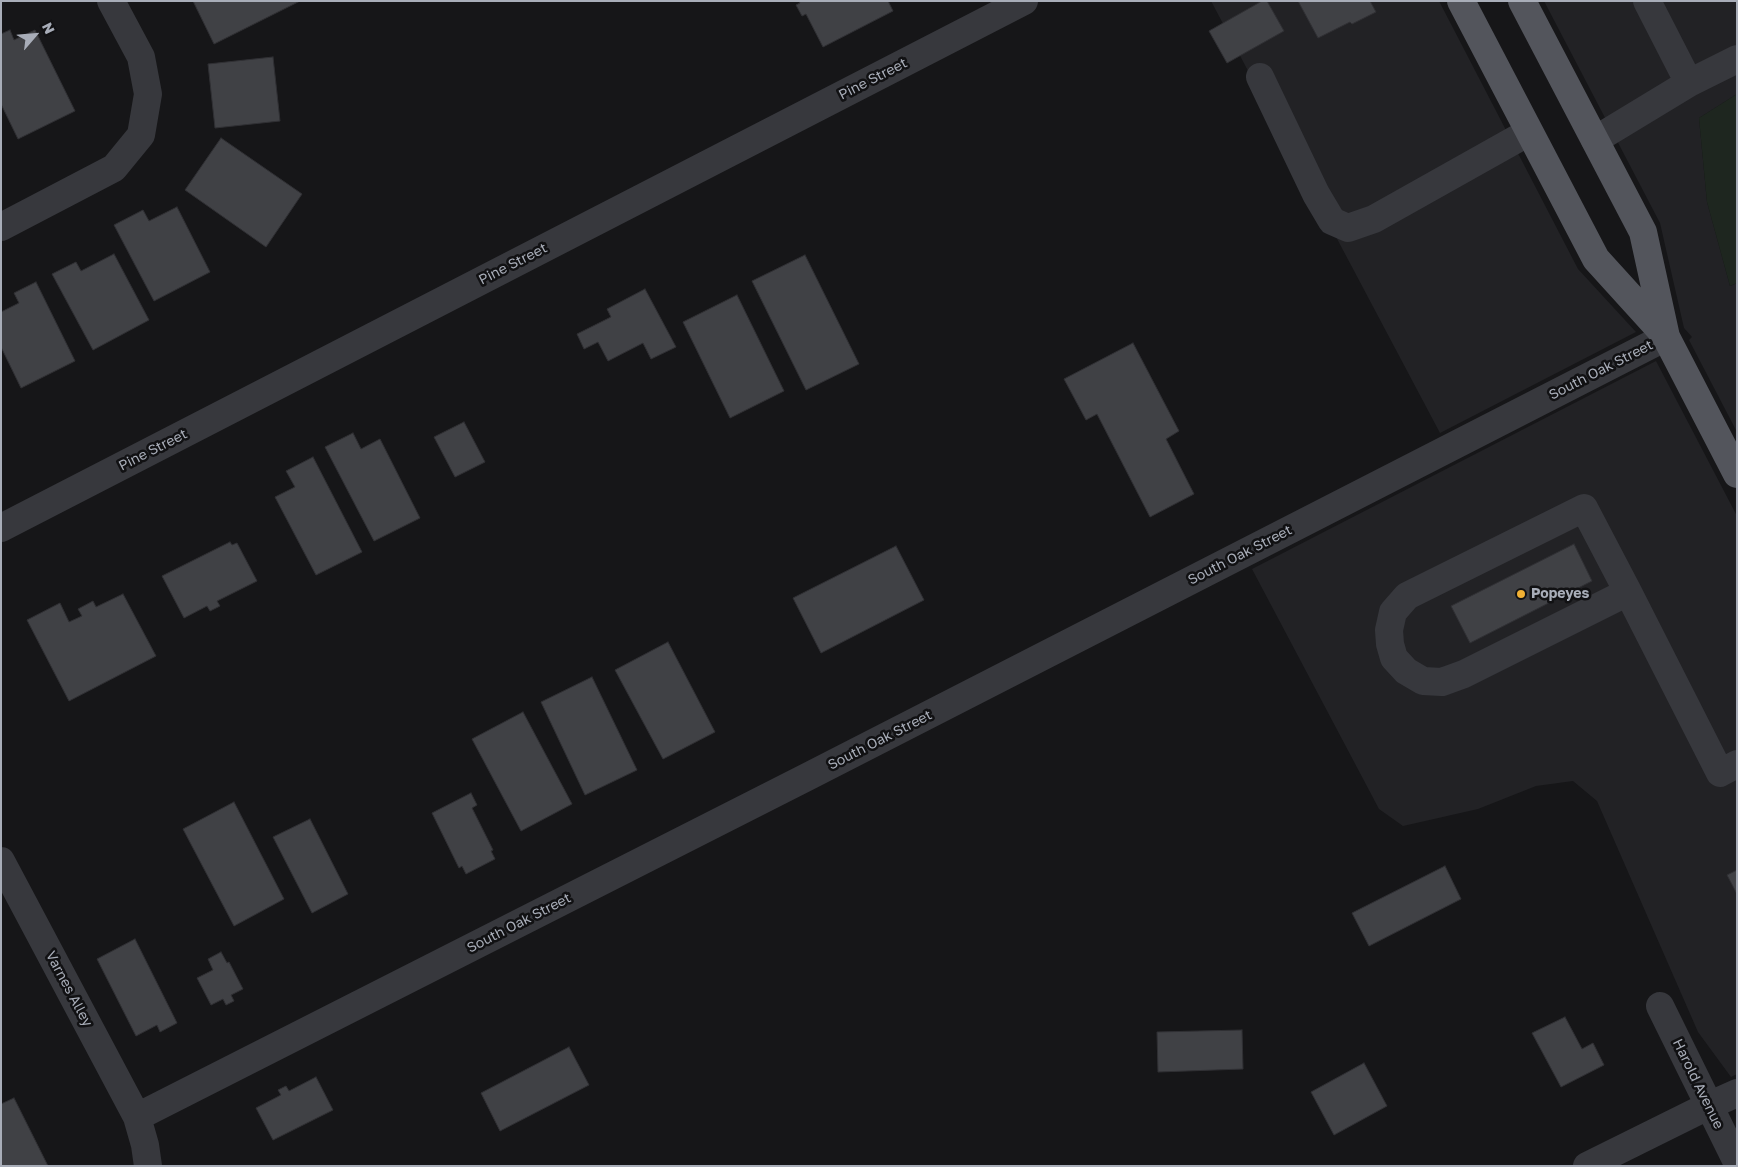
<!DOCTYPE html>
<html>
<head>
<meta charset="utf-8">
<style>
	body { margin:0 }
	#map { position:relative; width:1738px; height:1167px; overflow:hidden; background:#161618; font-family:"Golos Text",sans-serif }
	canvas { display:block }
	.frame { position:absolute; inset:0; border:2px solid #a8adb8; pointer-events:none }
	.north { position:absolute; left:10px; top:10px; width:50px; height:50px; -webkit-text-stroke:4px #111113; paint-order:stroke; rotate:63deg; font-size:14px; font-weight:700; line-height:20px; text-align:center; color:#a8adb8 }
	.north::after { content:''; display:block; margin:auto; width:18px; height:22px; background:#a8adb8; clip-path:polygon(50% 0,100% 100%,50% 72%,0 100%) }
</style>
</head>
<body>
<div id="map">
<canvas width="1738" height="1167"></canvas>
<div class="frame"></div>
<div class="north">N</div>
</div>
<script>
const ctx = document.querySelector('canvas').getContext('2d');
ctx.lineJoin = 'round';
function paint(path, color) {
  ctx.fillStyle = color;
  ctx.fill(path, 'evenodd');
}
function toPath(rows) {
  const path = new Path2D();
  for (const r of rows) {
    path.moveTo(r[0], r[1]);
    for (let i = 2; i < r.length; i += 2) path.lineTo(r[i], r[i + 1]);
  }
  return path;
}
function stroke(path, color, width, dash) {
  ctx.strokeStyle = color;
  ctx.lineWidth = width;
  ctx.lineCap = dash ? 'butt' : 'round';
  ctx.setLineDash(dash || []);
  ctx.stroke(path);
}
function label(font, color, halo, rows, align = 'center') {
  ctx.font = font + ' "Golos Text",sans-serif';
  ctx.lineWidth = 5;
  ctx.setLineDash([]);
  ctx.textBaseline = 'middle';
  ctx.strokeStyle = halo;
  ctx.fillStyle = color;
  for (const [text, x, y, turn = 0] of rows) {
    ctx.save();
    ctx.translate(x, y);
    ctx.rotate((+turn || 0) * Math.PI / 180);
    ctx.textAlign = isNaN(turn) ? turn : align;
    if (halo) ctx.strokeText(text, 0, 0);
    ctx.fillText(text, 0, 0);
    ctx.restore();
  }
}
paint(toPath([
	[1211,1,1439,1,1578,269,1636,332,1440,433],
	[1544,1,1737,1,1737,94,1699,118,1707,202,1730,286,1737,283,1737,432,1689,340,1692,337,1684,328,1660,223],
	[1656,361,1737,516,1737,1074,1731,1077,1698,1032,1597,801,1573,781,1536,786,1478,809,1403,826,1379,809,1252,569]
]), '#222225');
paint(toPath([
	[1737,94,1737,283,1730,286,1707,202,1699,118]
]), '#1e261f');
const building = toPath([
	[193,1,300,1,214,44,193,1],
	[799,1,888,1,893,11,823,47,806,14,802,16,796,5,800,3,799,1],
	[1262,1,1267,1,1284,31,1227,63,1209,31,1262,1],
	[1298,1,1370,1,1376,12,1352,24,1350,22,1318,38,1298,1],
	[10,30,14,40,35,30,75,111,18,139,1,104,1,34,10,30],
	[273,57,280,121,215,128,208,64,273,57],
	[221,138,302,194,266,247,185,190,221,138],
	[177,207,210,272,154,301,114,225,143,210,149,221,177,207],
	[114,254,149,320,93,350,52,274,76,262,81,271,114,254],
	[805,255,859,364,806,390,752,281,805,255],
	[36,282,75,361,21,388,1,347,1,312,19,303,14,293,36,282],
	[645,289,676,347,651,359,643,343,608,361,598,342,584,349,577,334,611,317,607,309,645,289],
	[737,295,784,391,730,418,683,322,737,295],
	[1133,343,1179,431,1166,439,1194,494,1150,517,1097,414,1086,420,1064,379,1133,343],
	[464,422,485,462,455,477,434,437,464,422],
	[353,433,361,449,380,439,420,518,374,541,325,447,353,433],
	[313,457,362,552,316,575,275,497,295,487,286,471,313,457],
	[230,542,232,545,237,543,257,581,217,601,220,606,210,611,207,606,184,618,162,576,230,542],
	[1574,544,1592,581,1470,643,1451,606,1574,544],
	[896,546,924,600,821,653,793,598,896,546],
	[123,594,156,656,69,701,27,620,60,603,69,622,82,616,78,609,93,601,96,607,123,594],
	[668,642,715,732,663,759,615,670,668,642],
	[592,677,637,770,585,795,541,702,592,677],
	[523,712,572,804,521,831,472,739,523,712],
	[471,793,477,805,472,808,493,850,491,851,495,859,466,874,462,866,459,868,432,813,471,793],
	[234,802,284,899,234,926,183,829,234,802],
	[310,819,348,894,312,913,273,837,310,819],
	[1445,866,1461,899,1369,946,1352,913,1445,866],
	[1737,870,1737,894,1727,875,1737,870],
	[135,939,177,1023,160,1032,157,1025,136,1036,97,959,135,939],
	[221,952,227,963,229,962,243,989,231,995,234,1001,226,1005,223,999,211,1005,197,978,213,970,208,959,221,952],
	[1565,1017,1582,1049,1593,1043,1604,1065,1561,1087,1532,1033,1565,1017],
	[1242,1030,1243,1069,1158,1072,1157,1032,1242,1030],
	[569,1047,589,1085,500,1131,481,1093,569,1047],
	[1364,1063,1387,1106,1334,1135,1311,1092,1364,1063],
	[316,1077,333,1110,273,1140,256,1108,281,1095,278,1090,286,1086,289,1091,316,1077],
	[14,1098,48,1166,1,1166,1,1104,14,1098]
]);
paint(building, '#404145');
stroke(building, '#303034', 1);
stroke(toPath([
	[1260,77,1316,194,1332,221,1348,228,1374,219,1529,132],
	[1689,83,1737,59],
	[1595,140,1689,83,1647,1],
	[1,227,114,168,141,135,148,94,141,57,111,1],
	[1,528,1024,1],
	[1628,592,1464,674,1442,682,1423,681,1406,671,1394,658,1390,644,1389,630,1393,612,1407,596,1584,508,1628,592,1720,773,1737,764],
	[1,861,137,1117,145,1145,148,1166],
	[1660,1006,1737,1162],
	[137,1117,807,777,1666,337],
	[1587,1166,1708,1106,1737,1093]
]), '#37383d', 28);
stroke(toPath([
	[1461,1,1596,259,1665,335],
	[1522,1,1643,232,1666,337,1737,474]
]), '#53555c', 28);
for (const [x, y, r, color] of [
	[1521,594,5,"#f2b134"]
]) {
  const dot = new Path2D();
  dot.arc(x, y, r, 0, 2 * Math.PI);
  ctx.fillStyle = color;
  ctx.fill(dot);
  stroke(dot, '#111113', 2);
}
label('14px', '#a8adb8', '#111113', [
	["Pine Street",873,79,-27],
	["Pine Street",513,264,-27],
	["South Oak Street",1601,370,-27],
	["Pine Street",153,450,-27],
	["South Oak Street",1240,555,-27],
	["South Oak Street",880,740,-27],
	["South Oak Street",519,923,-27],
	["Varnes Alley",69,989,62],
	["Harold Avenue",1698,1084,64]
]);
label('bold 14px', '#a8adb8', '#111113', [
	["Popeyes",1531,594]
], 'left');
</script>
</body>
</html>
